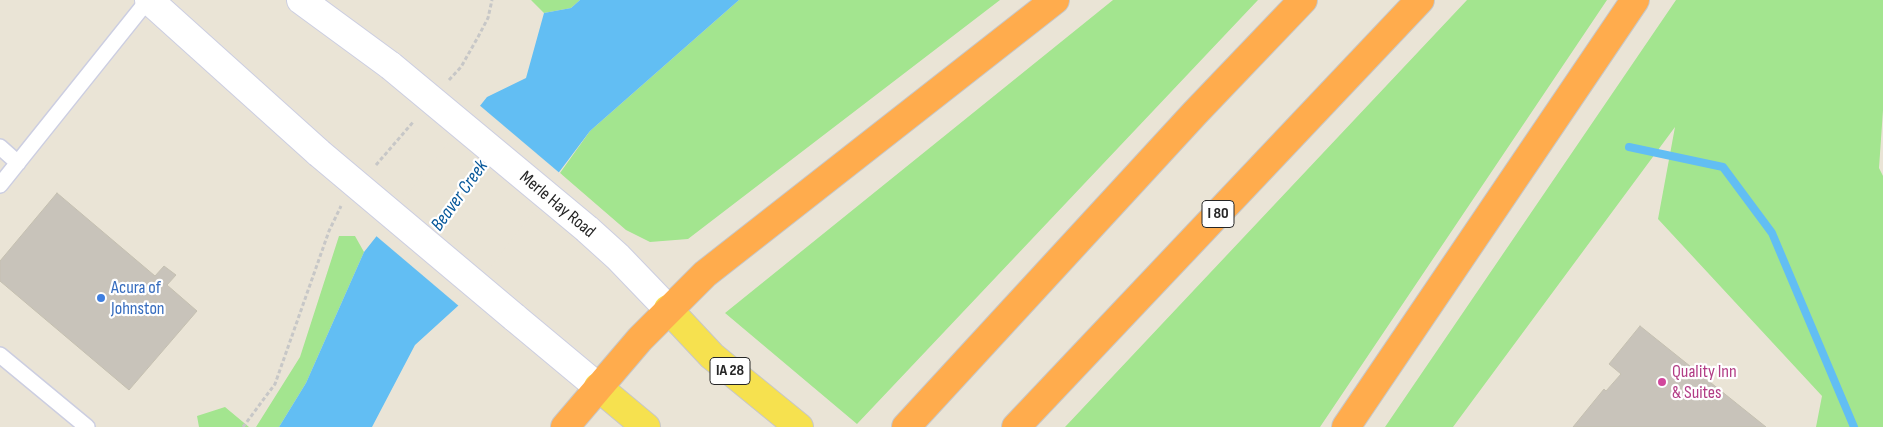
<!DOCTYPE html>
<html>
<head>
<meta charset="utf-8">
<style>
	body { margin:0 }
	canvas { display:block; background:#eae4d6 }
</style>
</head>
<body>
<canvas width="1883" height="427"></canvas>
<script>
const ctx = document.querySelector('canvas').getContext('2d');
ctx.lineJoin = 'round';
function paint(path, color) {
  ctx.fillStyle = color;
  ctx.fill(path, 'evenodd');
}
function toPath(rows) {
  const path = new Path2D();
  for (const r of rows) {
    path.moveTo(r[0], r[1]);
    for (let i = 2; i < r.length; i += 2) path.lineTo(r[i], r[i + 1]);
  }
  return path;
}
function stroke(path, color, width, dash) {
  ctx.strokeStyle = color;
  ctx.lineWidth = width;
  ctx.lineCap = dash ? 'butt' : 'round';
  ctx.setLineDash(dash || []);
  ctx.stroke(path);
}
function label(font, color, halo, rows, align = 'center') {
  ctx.font = font + ' "Sofia Sans Condensed",sans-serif';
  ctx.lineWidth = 4.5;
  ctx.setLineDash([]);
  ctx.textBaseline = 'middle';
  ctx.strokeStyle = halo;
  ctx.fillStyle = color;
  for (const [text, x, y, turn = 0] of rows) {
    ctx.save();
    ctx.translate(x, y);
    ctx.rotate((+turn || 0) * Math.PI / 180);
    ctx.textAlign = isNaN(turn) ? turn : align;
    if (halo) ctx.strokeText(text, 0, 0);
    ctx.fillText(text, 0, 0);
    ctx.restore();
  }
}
paint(toPath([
	[531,0,580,0,571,8,544,13],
	[739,0,1000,0,688,239,650,242,626,230,560,173,590,131],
	[1113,0,1258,0,857,424,725,313],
	[1467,0,1607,0,1320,427,1065,427],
	[1676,0,1883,0,1883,110,1879,168,1883,176,1883,427,1816,427,1822,396,1658,219,1675,127,1453,427,1385,427],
	[339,236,355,236,364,252,306,383,279,427,256,427,300,357],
	[225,407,249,427,199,427,197,416]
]), '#a3e58f');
paint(toPath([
	[580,0,739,0,590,131,459,305,415,345,372,427,279,427,306,383,364,252,487,97,526,78,544,13,571,8]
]), '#62bef3');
paint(toPath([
	[478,104,562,175,460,307,375,235]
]), '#eae4d6');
stroke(toPath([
	[1629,147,1723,167,1772,233,1854,427]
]), '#62bef3', 8);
const building = toPath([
	[57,193,155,276,164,266,176,275,167,285,197,311,129,390,0,281,0,261,57,193],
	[1640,326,1766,427,1573,427,1604,389,1606,391,1621,374,1609,364,1640,326]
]);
paint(building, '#c8c3ba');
stroke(building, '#c5c0b1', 1);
const lane = toPath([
	[0,147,18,163],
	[0,185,148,0],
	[0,355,87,427]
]);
const secondary = toPath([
	[149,0,319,153],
	[301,0,391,66],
	[587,229,618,257,668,309],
	[514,317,598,387]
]);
const primary = toPath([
	[668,309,712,356,799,427],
	[598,387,646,427]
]);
const highway = toPath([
	[565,427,640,339,705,274,1055,0],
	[906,427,1195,113,1303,0],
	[1016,427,1420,0],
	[1346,427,1635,0]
]);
stroke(lane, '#cccee1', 18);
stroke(secondary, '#cccee1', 30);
stroke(primary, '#c7c7c7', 30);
stroke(highway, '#c7c7c7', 30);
stroke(toPath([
	[449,80,461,67,478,37,488,18,492,0],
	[376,165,414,121],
	[243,427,275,384,329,231,341,206]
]), '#c7c7c7', 3, [4, 2.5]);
stroke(lane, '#fff', 15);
stroke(secondary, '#fff', 28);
stroke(primary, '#f6e14f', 28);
stroke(highway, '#ffac4d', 28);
const secondaryBridge = toPath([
	[391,66,587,229],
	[319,153,514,317]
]);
stroke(secondaryBridge, '#cccee1', 30, []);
stroke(secondaryBridge, '#fff', 28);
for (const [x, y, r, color] of [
	[101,298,5,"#3f7fe0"],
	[1662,382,5,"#d1479c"]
]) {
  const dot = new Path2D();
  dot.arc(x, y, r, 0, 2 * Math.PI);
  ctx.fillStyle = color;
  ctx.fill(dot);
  stroke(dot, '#fff', 2);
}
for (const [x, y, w] of [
	[1218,214,32],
	[730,371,40]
]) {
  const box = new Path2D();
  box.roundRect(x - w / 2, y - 13.5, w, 27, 4);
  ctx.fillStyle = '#fff';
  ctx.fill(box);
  stroke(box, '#262626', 1);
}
label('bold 16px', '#262626', null, [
	["I 80",1218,214],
	["IA 28",730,371]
]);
label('18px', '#262626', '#fff', [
	["Merle Hay Road",557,205,40]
]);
label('18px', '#366cbe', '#fff', [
	["Acura of",111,288],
	["Johnston",111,309]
], 'left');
label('18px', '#b23c85', '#fff', [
	["Quality Inn",1672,372],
	["& Suites",1672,393]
], 'left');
label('italic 19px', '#07589a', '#fff', [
	["Beaver Creek",460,196,-54]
]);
</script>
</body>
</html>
